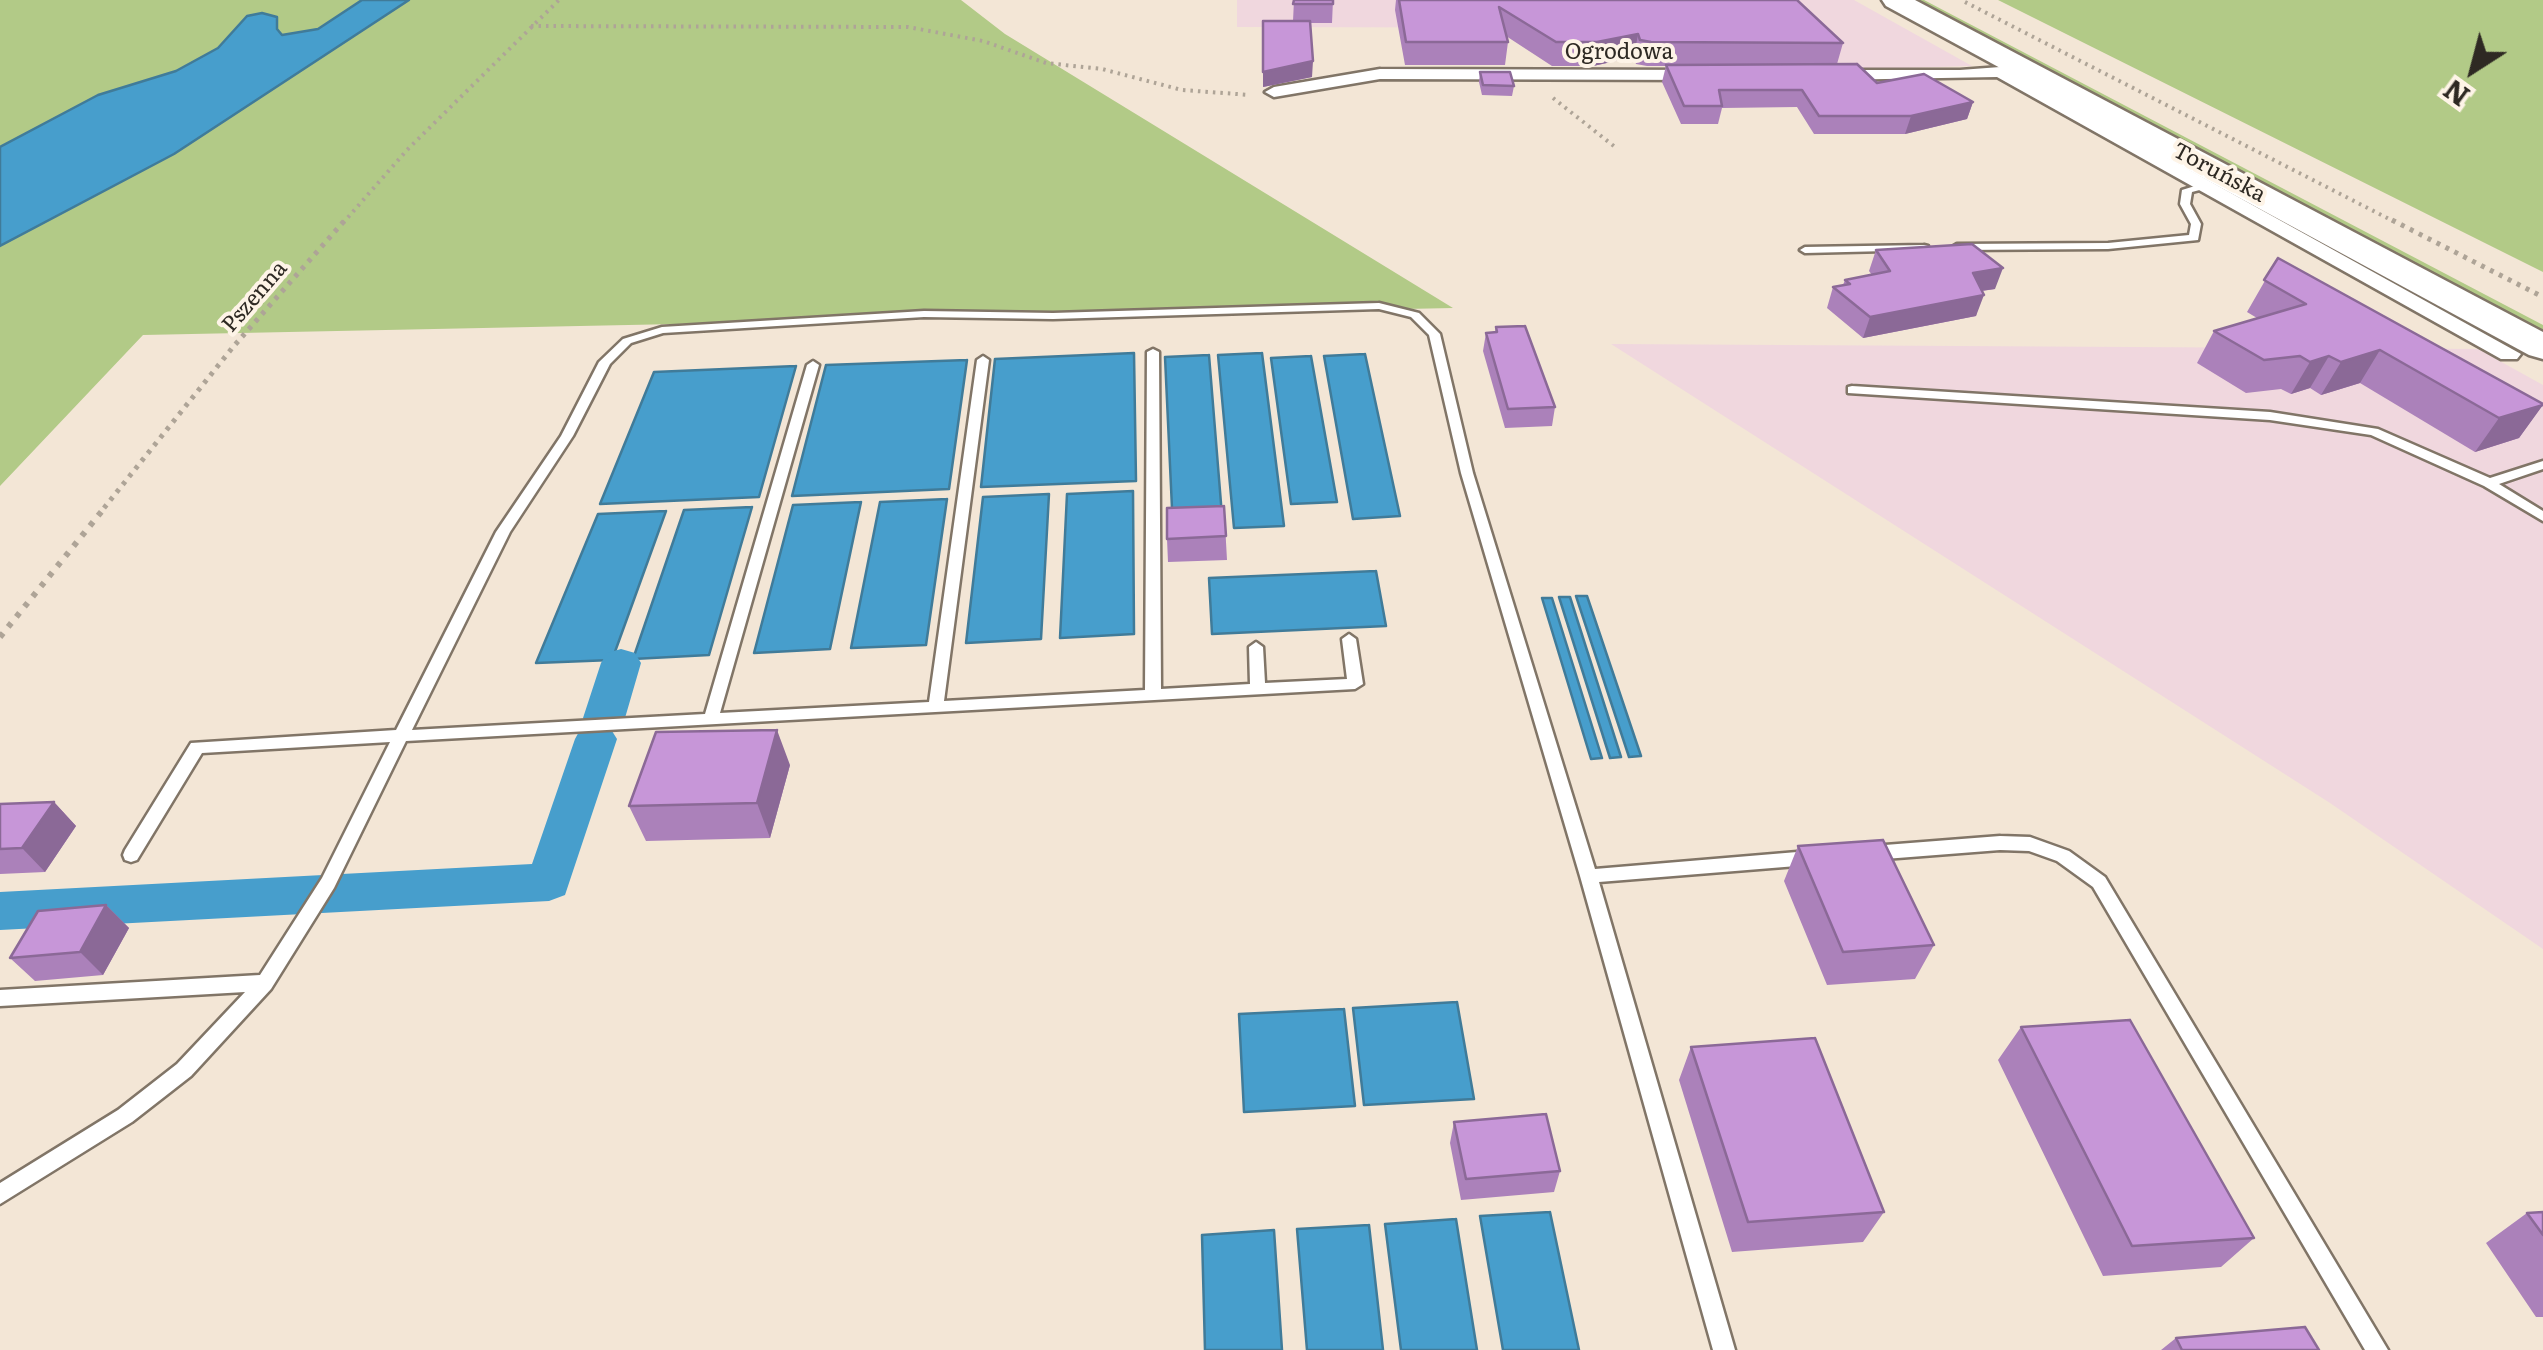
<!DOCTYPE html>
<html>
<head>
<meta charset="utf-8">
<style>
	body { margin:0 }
	#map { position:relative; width:2543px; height:1350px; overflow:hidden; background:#f3e6d6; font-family:Literata,serif }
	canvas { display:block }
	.north { position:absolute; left:2423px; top:20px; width:100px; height:100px; -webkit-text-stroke:8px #fef4e7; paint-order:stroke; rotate:216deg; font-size:28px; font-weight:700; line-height:40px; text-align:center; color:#2e2923 }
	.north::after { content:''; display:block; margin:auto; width:35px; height:45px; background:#2e2923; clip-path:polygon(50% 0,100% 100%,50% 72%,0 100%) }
</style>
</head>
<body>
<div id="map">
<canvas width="2543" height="1350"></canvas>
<div class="north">N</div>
</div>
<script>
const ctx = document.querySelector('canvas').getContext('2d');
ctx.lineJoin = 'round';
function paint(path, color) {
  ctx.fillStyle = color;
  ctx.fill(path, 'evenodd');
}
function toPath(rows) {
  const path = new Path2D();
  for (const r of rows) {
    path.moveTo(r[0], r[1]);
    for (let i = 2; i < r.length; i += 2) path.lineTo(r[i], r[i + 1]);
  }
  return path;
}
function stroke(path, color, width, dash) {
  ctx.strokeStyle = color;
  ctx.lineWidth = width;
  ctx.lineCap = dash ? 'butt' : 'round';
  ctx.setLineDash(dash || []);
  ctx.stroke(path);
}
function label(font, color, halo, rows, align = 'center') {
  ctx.font = font + ' Literata,serif';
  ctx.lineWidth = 8;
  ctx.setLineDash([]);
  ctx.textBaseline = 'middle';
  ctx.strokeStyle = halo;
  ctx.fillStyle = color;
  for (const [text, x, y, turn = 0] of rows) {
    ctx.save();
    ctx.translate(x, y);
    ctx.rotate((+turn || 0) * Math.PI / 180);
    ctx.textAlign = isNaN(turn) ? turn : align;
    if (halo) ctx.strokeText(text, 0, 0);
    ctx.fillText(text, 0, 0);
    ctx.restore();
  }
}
paint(toPath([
	[1237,0,1854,0,1972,66,1693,74,1671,28,1237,27],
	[1611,344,2478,349,2543,385,2543,949,2330,803]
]), '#f0d7de');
paint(toPath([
	[0,0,961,0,1005,34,1453,308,143,335,0,486],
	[1909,0,1924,0,2543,325,2543,336],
	[1998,0,2543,0,2543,272]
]), '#b2ca87');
const water = toPath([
	[362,0,409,0,174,154,0,246,0,147,98,95,176,71,218,48,247,16,262,13,277,17,277,29,282,35,318,29,362,0],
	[1134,353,1136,481,981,487,995,359,1134,353],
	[1262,353,1284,526,1234,528,1218,355,1262,353],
	[1365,354,1400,516,1353,519,1324,356,1365,354],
	[1209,355,1223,528,1173,530,1165,357,1209,355],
	[1311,356,1337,502,1291,504,1271,358,1311,356],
	[967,360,949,489,792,496,826,365,967,360],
	[796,366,759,497,600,504,654,372,796,366],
	[1133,491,1134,634,1060,638,1067,494,1133,491],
	[1049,494,1041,639,966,643,983,497,1049,494],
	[947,499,926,645,851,648,880,502,947,499],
	[861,502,830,649,754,653,793,505,861,502],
	[752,507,709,655,633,659,684,510,752,507],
	[666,511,612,660,536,663,598,514,666,511],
	[1376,571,1386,626,1212,634,1209,578,1376,571],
	[1587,596,1641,756,1629,757,1576,596,1587,596],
	[1559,597,1570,597,1621,757,1610,758,1559,597],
	[1542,598,1552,598,1602,758,1591,759,1542,598],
	[1457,1002,1474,1099,1364,1105,1353,1008,1457,1002],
	[1344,1009,1355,1106,1244,1112,1239,1014,1344,1009],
	[1550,1212,1579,1350,1503,1350,1480,1216,1550,1212],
	[1456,1219,1477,1350,1401,1350,1385,1224,1456,1219],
	[1369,1225,1383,1350,1307,1350,1297,1229,1369,1225],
	[1274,1230,1282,1350,1205,1350,1202,1235,1274,1230]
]);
paint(water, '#479ecc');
stroke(water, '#407b99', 2.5);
paint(toPath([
	[621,649,635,653,641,663,625,718,619,729,612,731,617,739,565,895,549,901,0,930,0,892,532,864,575,739,581,728,588,726,583,718,601,663,607,653,621,649]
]), '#479ecc');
const service = toPath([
	[2208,182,2211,183,2211,187,2192,192,2190,204,2201,224,2198,240,2108,249,1957,250,1952,247,1957,244,2108,243,2189,235,2191,224,2180,204,2182,190,2208,182],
	[1924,245,1928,246,1928,250,1805,253,1800,250,1805,247,1924,245],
	[1379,303,1419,313,1440,334,1473,473,1595,869,1809,851,1815,853,1817,858,1815,863,1809,865,1599,882,1735,1350,1713,1350,1580,876,1461,473,1429,335,1411,317,1379,309,1053,319,924,317,663,333,631,343,610,364,573,436,510,532,412,730,705,714,807,365,813,361,819,365,720,713,929,702,977,360,983,356,989,360,944,701,1145,690,1147,352,1153,349,1159,352,1161,689,1250,684,1249,647,1256,642,1263,647,1265,683,1347,679,1342,639,1349,634,1356,639,1363,684,1355,689,406,741,334,888,271,989,191,1076,132,1122,0,1204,0,1183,118,1110,177,1064,245,992,0,1006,0,990,260,975,322,878,390,742,202,753,137,860,131,862,125,860,123,855,125,850,191,743,396,730,496,532,561,436,599,362,623,339,662,327,924,311,1053,313,1379,303],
	[1852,386,2270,412,2378,429,2490,478,2543,461,2543,469,2499,484,2543,511,2543,521,2484,486,2371,435,2270,420,1848,393,1848,387,1852,386],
	[2000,836,2030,837,2069,851,2105,877,2388,1350,2365,1350,2093,887,2057,861,2029,851,2000,850,1872,860,1866,858,1864,853,1866,848,1872,846,2000,836]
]);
const minor = toPath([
	[2027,65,2036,70,2020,76,2521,354,2517,359,2501,359,1997,77,1830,80,1821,75,1830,70,1960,70,2027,65],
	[1380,69,1704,70,1713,75,1704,80,1380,79,1274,97,1265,92,1274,87,1380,69]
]);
const primary = toPath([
	[1882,0,1915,0,2543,332,2543,359,2529,355,1886,6,1882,0]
]);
stroke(service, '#817567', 5);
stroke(minor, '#817567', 5);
stroke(primary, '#817567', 5);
stroke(toPath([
	[1965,2,2397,223],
	[531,26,908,27,983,41,1046,63,1102,69,1182,90,1250,95],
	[1553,98,1615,147],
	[343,223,407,150,559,0]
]), '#aea497', 4, [2.5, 5]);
stroke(toPath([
	[2392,220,2543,297],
	[104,508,233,347,345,220]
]), '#aea497', 5, [4, 6]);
stroke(toPath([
	[0,637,106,506]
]), '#aea497', 6, [5, 8]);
paint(service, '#fff');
paint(minor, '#fff');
paint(primary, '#fff');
paint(toPath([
	[1294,0,1333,0,1332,23,1310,23,1312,77,1263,87,1293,21],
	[1396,0,1797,0,1843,43,1837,64,1877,83,1973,102,1967,119,1905,134,1814,134,1797,107,1722,108,1718,124,1681,124,1662,82,1666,66,1647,66,1636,64,1634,57,1593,66,1552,66,1506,36,1508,42,1505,65,1405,65,1395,10],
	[1480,72,1514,86,1512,96,1482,95,1479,82],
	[1876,250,1995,289,1982,291,1976,316,1863,338,1827,308,1833,287,1843,285,1845,280,1872,275,1869,271],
	[2278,258,2543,404,2519,438,2475,452,2360,383,2321,395,2310,388,2291,394,2281,389,2246,393,2197,363,2214,331,2257,318,2247,312],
	[1496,327,1555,407,1552,426,1505,428,1483,351,1486,333,1495,332],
	[1224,506,1227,560,1168,562,1167,539],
	[790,765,770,838,646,841,629,806],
	[54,802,76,826,45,872,0,874,0,804],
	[1798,846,1934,945,1915,979,1827,985,1784,881],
	[106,905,129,928,103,975,35,981,10,958],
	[2021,1027,2254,1238,2221,1267,2103,1276,1998,1060],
	[1691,1047,1884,1212,1863,1242,1732,1252,1679,1080],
	[1454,1122,1560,1171,1554,1192,1461,1200,1450,1143],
	[2543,1212,2543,1317,2536,1317,2486,1243,2527,1213],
	[2176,1338,2319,1350,2161,1350]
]), '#ab81ba');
paint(toPath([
	[1638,34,1634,57,1593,66,1597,42],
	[1313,61,1312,77,1263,87,1263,72],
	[1973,102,1967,119,1905,134,1911,116],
	[2003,268,1995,289,1965,293,1973,273],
	[1984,295,1976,316,1863,338,1870,317],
	[2380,350,2360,383,2321,395,2341,362],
	[2329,356,2310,388,2291,394,2310,362],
	[2543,405,2519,438,2475,452,2499,418],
	[777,730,790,765,770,838,757,803],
	[54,802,76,826,45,872,22,848],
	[106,905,129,928,103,975,80,952]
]), '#8b6997');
const building = toPath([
	[1294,0,1333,0,1333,4,1293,4,1294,0],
	[1399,0,1797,0,1843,43,1651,42,1640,40,1638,34,1597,42,1556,42,1499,7,1508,42,1406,42,1399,0],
	[1263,21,1310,21,1313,61,1263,72,1263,21],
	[1857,64,1877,83,1924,74,1973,102,1911,116,1819,116,1802,90,1719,90,1722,106,1684,106,1666,65,1857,64],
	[1480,72,1510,72,1514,86,1483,85,1480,72],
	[1972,244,2003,268,1973,273,1984,295,1870,317,1833,287,1850,284,1845,280,1890,271,1876,250,1972,244],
	[2278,258,2543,404,2543,405,2499,418,2380,350,2341,362,2329,356,2310,362,2300,356,2264,360,2214,331,2306,304,2264,280,2278,258],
	[1525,326,1555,407,1508,409,1486,333,1497,332,1496,327,1525,326],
	[1224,506,1226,536,1167,539,1167,508,1224,506],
	[777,730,757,803,629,806,656,732,777,730],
	[54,802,22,848,0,849,0,804,54,802],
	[1883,840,1934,945,1843,952,1798,846,1883,840],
	[106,905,80,952,10,958,38,911,106,905],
	[2130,1020,2254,1238,2132,1246,2021,1027,2130,1020],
	[1815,1038,1884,1212,1748,1222,1691,1047,1815,1038],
	[1546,1114,1560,1171,1466,1179,1454,1122,1546,1114],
	[2543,1212,2543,1235,2527,1213,2543,1212],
	[2305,1327,2319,1350,2182,1350,2176,1338,2305,1327]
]);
paint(building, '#c796d8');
stroke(building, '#8b6997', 2.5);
label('22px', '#2e2923', '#fef4e7', [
	["Ogrodowa",1619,53],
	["Toruńska",2219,173,28],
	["Pszenna",255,297,-49]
]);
</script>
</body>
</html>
